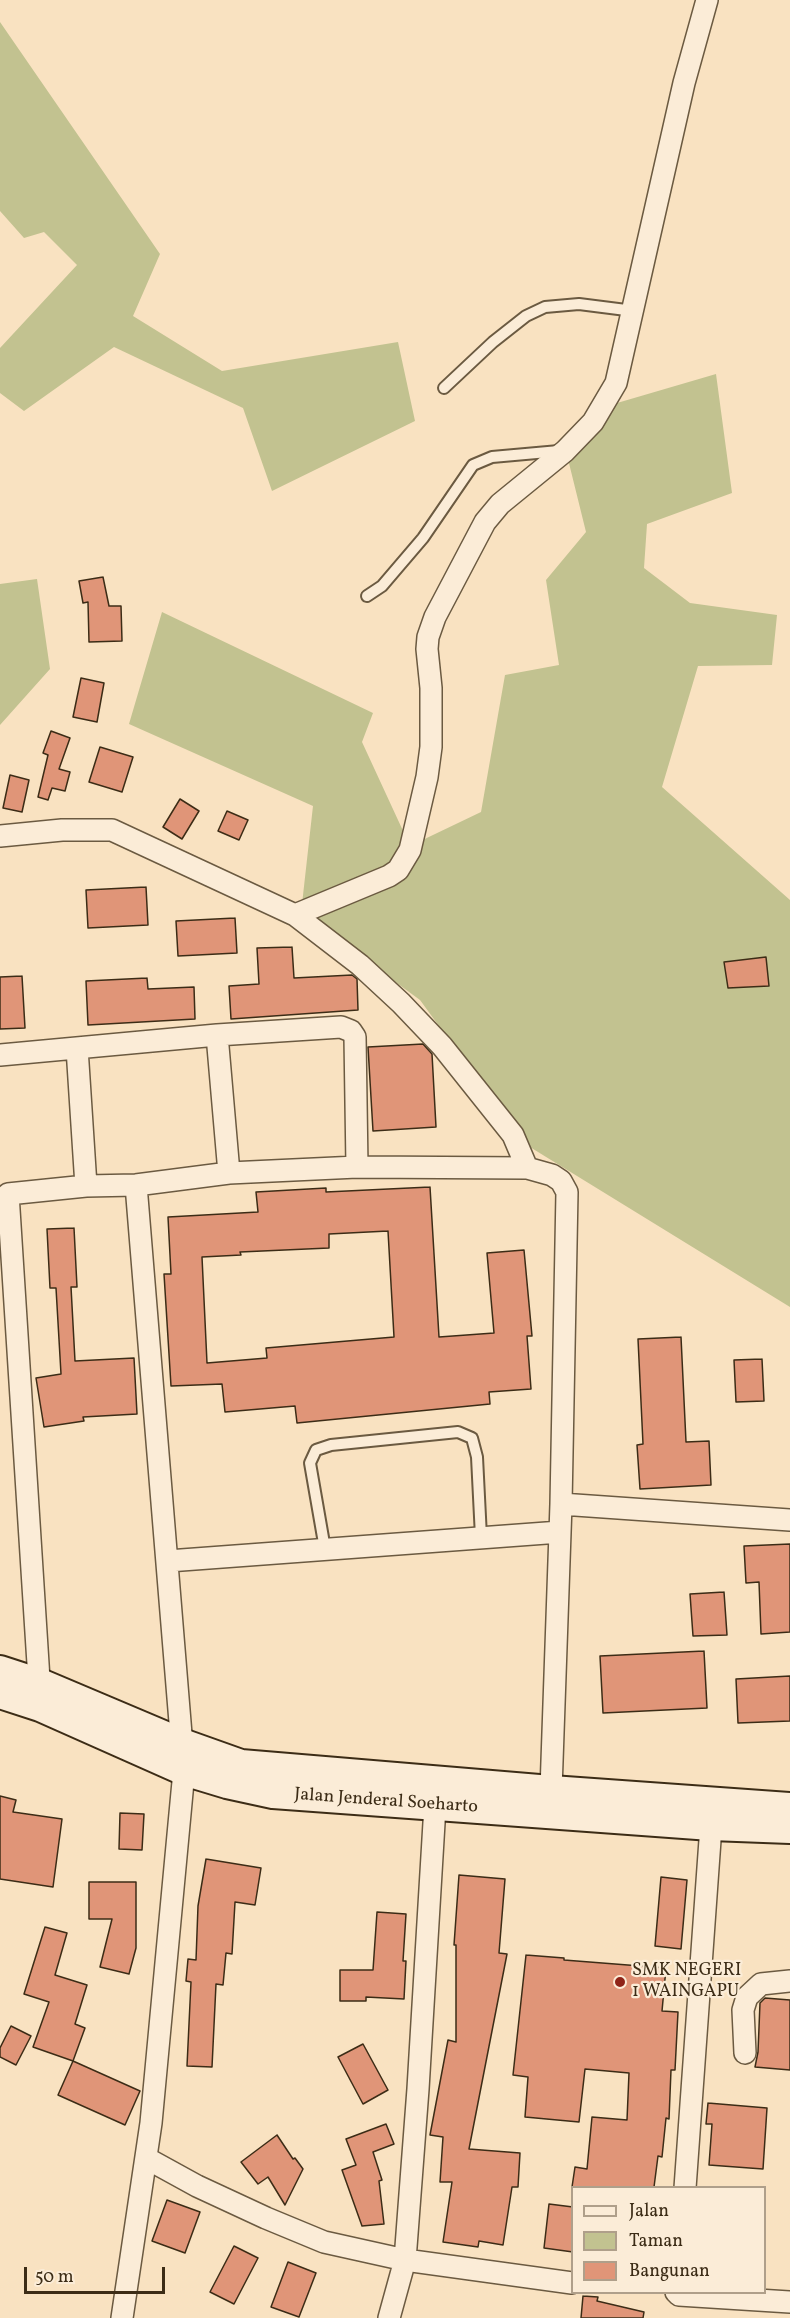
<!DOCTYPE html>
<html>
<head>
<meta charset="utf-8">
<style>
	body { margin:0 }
	#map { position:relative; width:790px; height:2318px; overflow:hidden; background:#f9e2c1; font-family:Vollkorn,serif }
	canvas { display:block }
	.legend { position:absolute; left:571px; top:2186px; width:195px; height:108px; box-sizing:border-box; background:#fbecd7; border:2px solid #af9f8a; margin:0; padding:8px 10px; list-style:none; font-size:18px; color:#3c2c16 }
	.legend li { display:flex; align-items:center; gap:12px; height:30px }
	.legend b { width:30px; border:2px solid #af9f8a }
	.scale { position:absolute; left:24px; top:2267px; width:141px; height:27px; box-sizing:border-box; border:3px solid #3c2c16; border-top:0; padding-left:8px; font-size:18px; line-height:21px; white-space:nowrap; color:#3c2c16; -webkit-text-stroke:4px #fbecd7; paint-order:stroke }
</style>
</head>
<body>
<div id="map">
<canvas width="790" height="2318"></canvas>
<ul class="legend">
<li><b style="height:8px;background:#fbecd7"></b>Jalan</li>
<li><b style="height:16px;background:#c2c290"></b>Taman</li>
<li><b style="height:16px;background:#e09578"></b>Bangunan</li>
</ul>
<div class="scale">50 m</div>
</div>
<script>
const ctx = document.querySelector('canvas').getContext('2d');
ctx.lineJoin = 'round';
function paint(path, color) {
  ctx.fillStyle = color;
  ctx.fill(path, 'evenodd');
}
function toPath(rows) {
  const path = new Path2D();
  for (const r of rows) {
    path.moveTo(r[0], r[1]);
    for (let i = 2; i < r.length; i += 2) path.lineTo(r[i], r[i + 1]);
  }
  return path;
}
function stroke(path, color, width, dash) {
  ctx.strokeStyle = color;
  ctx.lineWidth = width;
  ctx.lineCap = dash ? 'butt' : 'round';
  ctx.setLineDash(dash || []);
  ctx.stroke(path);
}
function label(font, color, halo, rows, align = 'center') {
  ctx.font = font + ' Vollkorn,serif';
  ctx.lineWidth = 4.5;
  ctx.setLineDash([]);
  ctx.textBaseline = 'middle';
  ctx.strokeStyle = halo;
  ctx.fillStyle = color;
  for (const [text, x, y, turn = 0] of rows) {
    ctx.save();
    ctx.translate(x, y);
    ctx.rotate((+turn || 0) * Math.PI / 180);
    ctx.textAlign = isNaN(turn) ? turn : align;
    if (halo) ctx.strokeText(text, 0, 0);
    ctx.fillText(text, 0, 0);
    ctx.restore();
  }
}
paint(toPath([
	[0,22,160,254,133,316,222,371,398,342,415,421,272,491,243,408,114,347,24,411,0,393,0,348,77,265,44,232,24,238,0,211],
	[716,374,732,493,647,524,644,568,690,603,777,615,772,665,698,666,662,787,790,900,790,1307,525,1144,420,1000,301,913,313,806,129,724,162,612,373,713,362,742,410,846,481,812,505,675,559,665,546,580,586,532,565,447,600,408],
	[37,579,50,669,0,725,0,584]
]), '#c2c290');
const building = toPath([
	[103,577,109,606,121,606,122,641,89,642,88,602,83,603,79,581,103,577],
	[81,678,104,683,97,722,73,717,81,678],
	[51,731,70,738,59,769,70,772,65,791,52,788,48,800,38,797,48,755,43,753,51,731],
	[100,747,133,757,122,792,89,782,100,747],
	[10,775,29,780,22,812,3,808,10,775],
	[180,799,199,811,182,839,163,827,180,799],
	[227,811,248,820,239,840,218,831,227,811],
	[146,887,148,925,88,928,86,890,146,887],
	[235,918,237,953,178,956,176,921,235,918],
	[292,947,294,978,352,975,357,979,358,1010,231,1019,229,986,259,984,257,948,292,947],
	[766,957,769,986,728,988,724,962,766,957],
	[22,976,25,1028,0,1029,0,977,22,976],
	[147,978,148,989,194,987,195,1019,88,1025,86,981,147,978],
	[423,1044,432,1054,436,1127,373,1131,368,1047,423,1044],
	[430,1187,439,1337,494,1333,487,1253,524,1250,532,1336,527,1336,531,1389,489,1392,490,1404,297,1423,295,1406,225,1412,222,1384,171,1386,164,1274,171,1274,168,1217,258,1212,256,1192,326,1188,326,1192,430,1187],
	[388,1231,394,1337,266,1348,267,1358,207,1363,202,1257,241,1255,240,1252,329,1248,329,1234,388,1231],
	[74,1228,77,1287,71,1287,75,1361,134,1358,137,1414,83,1417,84,1421,44,1427,36,1378,61,1374,56,1288,50,1288,47,1229,74,1228],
	[681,1337,686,1442,709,1441,711,1485,640,1489,637,1445,643,1444,638,1339,681,1337],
	[762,1359,764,1401,736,1402,734,1360,762,1359],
	[790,1544,790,1632,761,1634,759,1582,746,1583,744,1546,790,1544],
	[724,1592,727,1635,693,1636,690,1594,724,1592],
	[704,1651,707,1708,603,1713,600,1656,704,1651],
	[790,1676,790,1721,738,1723,736,1679,790,1676],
	[0,1796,16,1800,13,1812,62,1819,53,1887,0,1879,0,1796],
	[120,1813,144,1814,142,1850,119,1849,120,1813],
	[206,1859,261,1868,255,1905,235,1902,232,1954,226,1953,223,1985,216,1984,212,2067,187,2066,191,1982,186,1981,188,1959,196,1960,198,1906,206,1859],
	[459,1875,505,1879,499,1953,507,1954,469,2149,520,2153,518,2187,512,2187,503,2245,479,2241,478,2247,443,2242,452,2182,440,2182,443,2137,430,2135,448,2040,456,2042,456,1945,454,1945,459,1875],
	[661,1877,687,1880,681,1949,655,1946,661,1877],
	[89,1882,136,1882,136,1948,129,1974,100,1967,112,1919,89,1919,89,1882],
	[377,1912,406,1914,403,1961,406,1961,404,1999,366,1997,366,2001,340,2001,340,1970,373,1970,377,1912],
	[45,1927,67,1933,55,1975,87,1985,75,2024,85,2028,73,2061,33,2047,49,2002,24,1994,45,1927],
	[526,1955,564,1958,564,1960,666,1968,662,2011,678,2012,675,2070,671,2070,669,2119,666,2118,662,2157,658,2156,654,2187,572,2187,575,2167,587,2169,592,2117,627,2120,629,2073,585,2069,579,2122,525,2117,528,2077,513,2075,526,1955],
	[765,1998,790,2000,790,2070,755,2067,758,2052,760,2003,765,1998],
	[11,2026,31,2036,16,2065,0,2057,0,2048,11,2026],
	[363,2044,388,2090,363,2104,338,2057,363,2044],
	[73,2061,140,2091,125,2125,58,2095,73,2061],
	[708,2103,767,2108,763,2169,709,2165,712,2124,706,2124,708,2103],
	[386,2124,394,2144,373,2152,382,2180,379,2181,384,2224,362,2226,342,2170,356,2165,346,2139,386,2124],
	[277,2135,293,2159,295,2158,303,2169,285,2205,268,2177,258,2184,241,2162,277,2135],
	[167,2200,200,2212,185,2253,152,2241,167,2200],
	[549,2204,573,2207,573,2252,544,2248,549,2204],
	[234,2246,258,2258,234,2304,210,2292,234,2246],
	[288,2262,316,2273,299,2317,271,2307,288,2262],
	[583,2296,598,2297,597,2301,644,2312,643,2318,581,2318,583,2296]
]);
paint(building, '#e09578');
stroke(building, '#3c2c16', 1.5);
const service = toPath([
	[444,388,493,342,526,316,545,307,579,304,634,311],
	[367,596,382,586,423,538,473,465,492,457,559,451],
	[325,1549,310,1463,316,1450,331,1445,458,1432,472,1438,477,1457,481,1537]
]);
const minor = toPath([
	[0,836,62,830,112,830,295,915,360,965,401,1003,442,1046,513,1135,527,1168],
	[295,915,389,876,398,870,410,850,427,777,431,747,431,688,427,649,428,637,435,617,485,522,500,504,565,451,593,422,616,383,684,83,707,0],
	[217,1035,229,1173],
	[77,1048,86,1186],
	[0,1055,217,1035,341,1027,351,1031,355,1037,357,1167],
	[561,1504,790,1520],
	[168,1561,560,1532],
	[40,1695,8,1194,86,1186,136,1185,229,1173,357,1167,527,1168,552,1175,561,1181,567,1192,561,1504,551,1790,552,1802],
	[745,2053,743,2010,747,1997,761,1984,790,1981],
	[146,2158,197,2186,266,2218,324,2242,405,2260,418,2089,435,1806],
	[685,2188,711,1826],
	[676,2292,679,2295,790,2302],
	[122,2318,151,2123,184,1771,136,1185],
	[389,2318,405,2260,572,2283]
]);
const secondary = toPath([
	[0,1670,40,1683,182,1743,241,1764,551,1790,790,1807],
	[0,1694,40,1707,184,1771,227,1784,273,1794,711,1826,790,1829]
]);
stroke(service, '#6b5a41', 14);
stroke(minor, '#6b5a41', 24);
stroke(secondary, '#3c2c16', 32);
stroke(service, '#fbecd7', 10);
stroke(minor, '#fbecd7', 21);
stroke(secondary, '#fbecd7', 28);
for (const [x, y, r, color] of [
	[620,1982,6,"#8f2418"]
]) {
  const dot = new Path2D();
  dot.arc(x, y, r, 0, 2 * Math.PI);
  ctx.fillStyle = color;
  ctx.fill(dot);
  stroke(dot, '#fbecd7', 2);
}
label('18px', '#3c2c16', '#fbecd7', [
	["Jalan Jenderal Soeharto",386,1802,4]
]);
label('18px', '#3c2c16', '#fbecd7', [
	["SMK NEGERI",632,1972],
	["1 WAINGAPU",632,1993]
], 'left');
</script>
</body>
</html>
